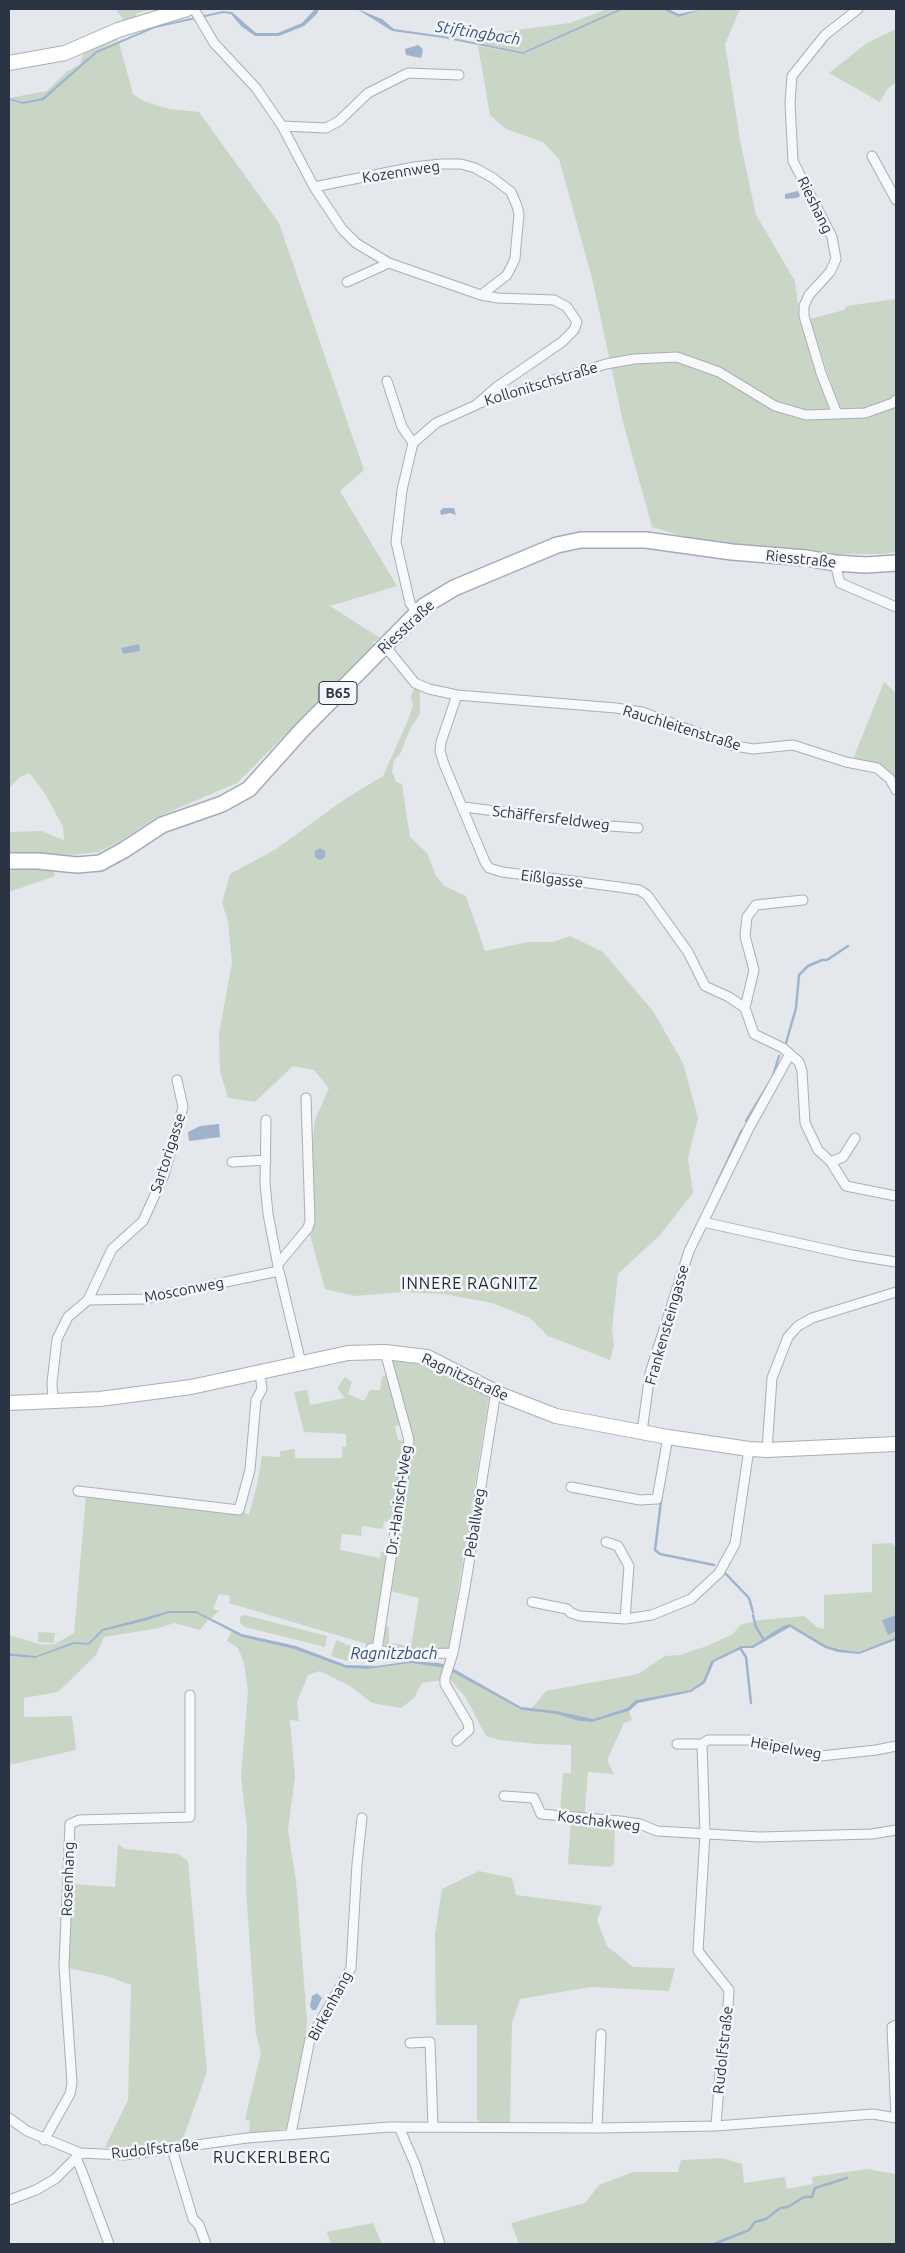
<!DOCTYPE html>
<html>
<head>
<meta charset="utf-8">
<style>
	body { margin:0 }
	#map { position:relative; width:905px; height:2253px; overflow:hidden; background:#e4e7ec; font-family:Ubuntu,sans-serif }
	canvas { display:block }
	.frame { position:absolute; inset:0; border:10px solid #2b3445; pointer-events:none }
</style>
</head>
<body>
<div id="map">
<canvas width="905" height="2253"></canvas>
<div class="frame"></div>
</div>
<script>
const ctx = document.querySelector('canvas').getContext('2d');
ctx.lineJoin = 'round';
function paint(path, color) {
  ctx.fillStyle = color;
  ctx.fill(path, 'evenodd');
}
function toPath(rows) {
  const path = new Path2D();
  for (const r of rows) {
    if (r.length === 3) {
      path.moveTo(r[0] + r[2], r[1]);
      path.arc(r[0], r[1], r[2], 0, 2 * Math.PI);
      continue;
    }
    path.moveTo(r[0], r[1]);
    for (let i = 2; i < r.length; i += 2) path.lineTo(r[i], r[i + 1]);
  }
  return path;
}
function stroke(path, color, width, dash) {
  ctx.strokeStyle = color;
  ctx.lineWidth = width;
  ctx.lineCap = dash ? 'butt' : 'round';
  ctx.setLineDash(dash || []);
  ctx.stroke(path);
}
function label(font, color, halo, rows, align = 'center') {
  ctx.font = font + ' Ubuntu,sans-serif';
  ctx.lineWidth = 5;
  ctx.setLineDash([]);
  ctx.textBaseline = 'middle';
  ctx.strokeStyle = halo;
  ctx.fillStyle = color;
  for (const [text, x, y, turn = 0] of rows) {
    ctx.save();
    ctx.translate(x, y);
    ctx.rotate((+turn || 0) * Math.PI / 180);
    ctx.textAlign = isNaN(turn) ? turn : align;
    if (halo) ctx.strokeText(text, 0, 0);
    ctx.fillText(text, 0, 0);
    ctx.restore();
  }
}
paint(toPath([
	[103,9,150,9,136,14,136,17,165,9,125,22,116,10],
	[607,9,619,9,523,52,478,43,476,35,570,23],
	[624,9,662,9,679,17,703,9,740,9,725,44,740,140,756,215,795,281,800,320,831,411,838,406,810,319,844,310,847,306,896,299,896,552,883,554,835,554,753,549,682,536,652,527,623,422,592,278,559,159,543,142,506,129,490,115,478,46,523,54],
	[896,29,896,83,888,88,880,102,829,73,867,43],
	[118,38,118,40,96,51,54,88,42,98,22,102,9,98,47,91,66,72,80,64,84,53],
	[119,43,133,94,143,101,169,109,199,112,279,223,364,470,340,491,397,586,330,606,380,638,372,643,376,644,237,783,155,818,121,841,98,852,9,862,9,832,41,831,64,840,63,827,44,792,29,773,20,777,9,788,9,100,23,104,44,100,97,53],
	[884,682,896,693,896,783,853,759],
	[414,688,420,689,420,714,410,729,400,754,394,760,392,772,396,782,402,784,410,837,427,853,436,876,444,886,466,896,485,951,529,942,553,942,570,936,603,952,653,1011,683,1063,698,1118,688,1158,693,1193,659,1236,618,1274,612,1329,614,1345,610,1360,548,1336,530,1318,492,1303,444,1294,404,1292,355,1296,325,1289,308,1228,313,1185,313,1139,315,1120,329,1088,314,1070,293,1066,255,1102,228,1098,220,1071,219,1033,232,963,228,921,222,903,230,874,276,849,345,799,383,776,409,718,413,705,411,697],
	[9,866,53,868,55,876,9,892],
	[392,1358,422,1363,489,1397,449,1648,414,1652,387,1649,383,1643,385,1623,389,1628,389,1643,411,1646,419,1598,390,1591,410,1458,394,1378,396,1369,392,1366],
	[386,1375,401,1423,395,1427,398,1440,404,1441,394,1519,388,1522,384,1521,383,1529,362,1526,361,1533,362,1536,342,1534,340,1550,380,1558,381,1551,387,1553,374,1641,367,1644,229,1603,230,1596,219,1594,213,1609,219,1611,211,1618,196,1611,169,1611,102,1629,88,1643,73,1642,36,1656,9,1653,9,1635,43,1645,55,1644,74,1633,86,1496,239,1510,249,1515,257,1485,262,1456,280,1457,280,1451,295,1449,295,1458,342,1458,342,1447,346,1447,346,1434,304,1432,294,1392,307,1390,310,1405,345,1398,337,1388,345,1377,352,1382,348,1394,364,1401,370,1390,380,1390,382,1377],
	[892,1543,896,1549,896,1637,859,1652,827,1646,790,1624,752,1646,741,1646,711,1661,703,1681,690,1690,636,1700,627,1708,593,1719,531,1709,546,1691,638,1674,665,1656,680,1655,707,1646,733,1634,740,1625,760,1620,804,1616,817,1627,824,1629,824,1595,872,1592,872,1544],
	[169,1613,196,1613,209,1619,200,1630,174,1623,159,1628,104,1637,96,1655,58,1692,24,1698,24,1717,72,1716,76,1750,9,1765,9,1656,35,1658,74,1644,89,1645,103,1631,145,1621],
	[245,1615,327,1636,325,1647,245,1627,240,1623,240,1617],
	[232,1631,242,1637,294,1649,346,1668,368,1669,411,1663,445,1668,522,1710,556,1714,579,1721,592,1722,629,1711,632,1720,624,1723,607,1760,614,1774,588,1772,584,1821,615,1824,614,1864,610,1867,568,1864,571,1821,560,1812,563,1773,571,1773,571,1745,537,1744,500,1740,486,1736,466,1698,450,1679,422,1683,414,1698,401,1708,372,1703,350,1686,320,1671,308,1675,297,1702,299,1721,290,1720,295,1777,288,1830,296,1881,307,2020,306,2035,289,2128,249,2134,250,2121,245,2119,261,2053,256,2034,246,1890,247,1829,241,1776,248,1691,244,1663,238,1648,227,1641],
	[38,1632,55,1633,54,1643,38,1642],
	[336,1640,351,1646,347,1661,331,1656],
	[118,1844,125,1849,178,1854,188,1861,207,2072,181,2144,130,2149,105,2147,128,2100,131,1985,107,1976,67,1968,71,1884,115,1887],
	[479,1871,512,1878,516,1895,602,1906,597,1920,607,1946,633,1967,675,1968,669,1991,591,1987,520,1999,512,2023,510,2124,481,2123,477,2119,477,2025,436,2025,435,1934,442,1889],
	[722,2158,742,2164,744,2183,785,2177,787,2189,813,2184,812,2177,867,2169,896,2174,896,2244,519,2244,511,2223,585,2203,599,2185,633,2172,678,2172,681,2160],
	[373,2223,382,2244,331,2244,327,2232]
]), '#c9d6c5');
paint(toPath([
	[315,9,319,9,317,14,304,26,279,36,255,36,241,26,231,14,223,13,155,28,97,53,44,100,23,104,9,100,9,98,22,102,42,98,96,51,155,26,223,11,232,12,256,33,278,33,302,23],
	[357,9,382,19,394,29,443,36,523,52,619,9,624,9,523,54,443,38,392,31],
	[662,9,668,9,679,14,703,9,679,17],
	[418,45,422,48,423,51,421,58,406,55,405,49],
	[798,191,800,196,797,198,785,199,785,194],
	[443,508,454,508,456,515,450,513,441,515,440,511],
	[139,644,140,651,123,654,121,648],
	[320,854,5.5],
	[219,1124,220,1137,189,1141,188,1132,200,1126],
	[169,1611,196,1611,242,1634,296,1646,346,1665,377,1666,411,1661,438,1663,447,1665,521,1707,556,1711,593,1719,627,1708,636,1700,690,1690,703,1681,711,1661,741,1646,752,1646,783,1626,790,1624,827,1646,839,1649,859,1652,896,1637,896,1640,859,1654,838,1652,825,1648,790,1627,753,1648,743,1648,714,1662,705,1683,691,1692,638,1703,629,1711,592,1722,579,1721,556,1714,522,1710,445,1668,411,1663,368,1669,346,1668,294,1649,242,1637,196,1613,169,1613,145,1621,103,1631,89,1645,74,1644,35,1658,9,1656,9,1653,36,1656,73,1642,88,1643,102,1629],
	[896,1615,896,1631,888,1635,882,1620],
	[317,1993,322,1998,316,2010,312,2010,310,2006,312,1996]
]), '#9fb4cc');
stroke(toPath([
	[786,1043,796,1008,799,975,808,966,822,960,827,960,848,946],
	[773,1076,779,1056],
	[746,1121,771,1080],
	[716,1185,742,1130],
	[681,1286,684,1299],
	[662,1493,655,1550,660,1554,714,1565],
	[726,1574,749,1598,753,1612],
	[753,1615,756,1627,764,1640],
	[740,1648,746,1657,751,1703],
	[714,2244,749,2230,755,2222,766,2219,780,2208,788,2207,804,2197,812,2197,815,2188,847,2178]
]), '#9fb4cc', 2.5);
const street = toPath([
	[194,9,214,43,256,88,282,126,314,187,342,229,356,243,389,263,481,295,498,298,554,300,567,307,577,322,574,330,562,342,498,386,476,405,436,423,413,443,402,490,396,542,410,603,417,613],
	[282,126,326,128,339,121,368,93,408,73,459,75],
	[872,156,896,200],
	[314,187,414,167,441,164,461,164,475,168,493,178,511,192,517,206,519,214,516,246,515,259,507,275,481,295],
	[347,282,389,263],
	[387,381,402,427,413,443],
	[480,403,606,364,634,359,677,357,719,372,775,406,806,415,865,413,893,403,896,400],
	[837,414,821,373,804,316,804,306,809,295,830,272,836,259,832,237,793,161,790,103,792,76,825,35,858,9],
	[835,563,840,583,896,607],
	[385,646,415,683,429,689,457,695,616,708,642,712,730,745,753,749,793,745,846,762,877,768,890,779,896,790],
	[457,695,441,742,440,751,444,764,485,862,489,868,502,872,619,887,639,890,647,895,688,952,705,986,729,997,745,1008,754,1034,783,1048,799,1062,802,1071,805,1123,818,1150,831,1162,846,1186,896,1196],
	[464,807,610,826,638,828],
	[745,1008,754,970,745,936,747,917,756,905,803,900],
	[266,1120,265,1183,268,1214,278,1266],
	[232,1162,266,1160],
	[831,1162,843,1157,855,1138],
	[703,1222,852,1255,896,1262],
	[278,1264,308,1228,310,1221,306,1098],
	[88,1300,143,1299,279,1271,301,1363],
	[53,1402,52,1383,57,1339,68,1317,88,1300,112,1249,143,1221,164,1175,183,1107,177,1080],
	[642,1432,650,1373,689,1251,749,1128,790,1054],
	[767,1450,772,1378,788,1337,798,1326,812,1318,896,1292],
	[571,1487,640,1500,657,1499,668,1437],
	[78,1491,239,1510,250,1470,256,1400,262,1389,260,1373],
	[606,1542,618,1546,629,1566,625,1619],
	[532,1602,567,1609,571,1613,580,1616,625,1619,652,1615,691,1599,719,1573,735,1544,749,1449],
	[371,1648,387,1652,412,1654,453,1653],
	[377,1650,409,1440,385,1352],
	[457,1741,469,1730,468,1723,445,1684,445,1678,453,1653,465,1588,496,1391],
	[677,1744,702,1744,708,1740,749,1740,821,1756,876,1750,896,1746],
	[702,1744,705,1834,698,1951,729,1990,726,2038,720,2073,716,2126],
	[504,1796,534,1798,541,1814,620,1821,640,1824,657,1831,760,1837,872,1834,896,1830],
	[410,2043,430,2042,433,2127],
	[9,2118,27,2131,80,2153,124,2155,247,2138,389,2127,597,2128,716,2126,873,2114,896,2118],
	[896,2118,892,2027,896,2025],
	[399,2127,415,2164,440,2244],
	[597,2128,601,2034],
	[291,2133,310,2039,351,1968,357,1864,362,1818],
	[44,2140,70,2094,72,2083,64,1966,70,1824,79,1820,190,1817,190,1695],
	[172,2149,193,2219,199,2225,206,2244],
	[76,2158,81,2169,109,2244],
	[9,2200,36,2190,55,2179,79,2155]
]);
const secondary = toPath([
	[9,63,65,53,118,30,187,9],
	[9,1403,100,1399,191,1387,348,1353,385,1352,427,1357,502,1395,556,1416,668,1437,749,1449,767,1450,896,1444]
]);
const primary = toPath([
	[9,861,38,861,77,865,100,863,124,850,162,825,222,804,249,789,301,731,424,606,454,588,557,545,581,540,646,540,732,552,806,558,835,563,866,565,896,563]
]);
stroke(street, '#a9aeb7', 11);
stroke(secondary, '#a9aeb7', 16);
stroke(primary, '#a3abb8', 18);
stroke(street, '#f7f8fa', 9);
stroke(secondary, '#fff', 14);
stroke(primary, '#fff', 15);
for (const [x, y, w] of [
	[338,693,38]
]) {
  const box = new Path2D();
  box.roundRect(x - w / 2, y - 11.5, w, 23, 4);
  ctx.fillStyle = '#f4f6f9';
  ctx.fill(box);
  stroke(box, '#2b3445', 1);
}
label('bold 14px', '#2b3445', null, [
	["B65",338,693]
]);
label('15px', '#2b3445', '#f4f6f9', [
	["Kozennweg",401,172,-9],
	["Rieshang",815,205,64],
	["Kollonitschstraße",541,384,-17],
	["Riesstraße",801,559,6],
	["Riesstraße",406,627,-43],
	["Rauchleitenstraße",682,728,17],
	["Schäffersfeldweg",551,818,7],
	["Eißlgasse",552,879,7],
	["Sartorigasse",168,1153,-72],
	["Mosconweg",184,1290,-11],
	["Frankensteingasse",667,1325,-74],
	["Ragnitzstraße",465,1377,25],
	["Dr.-Hanisch-Weg",399,1500,-82],
	["Peballweg",475,1523,-81],
	["Heipelweg",786,1748,10],
	["Koschakweg",599,1821,7],
	["Rosenhang",68,1879,-88],
	["Birkenhang",330,2006,-62],
	["Rudolfstraße",723,2050,-84],
	["Rudolfstraße",155,2149,-6]
]);
label('italic 16px', '#34527a', '#f4f6f9', [
	["Stiftingbach",478,33,9],
	["Ragnitzbach",394,1654]
]);
ctx.letterSpacing = '1px';
label('16px', '#1d2536', '#f4f6f9', [
	["INNERE RAGNITZ",470,1284],
	["RUCKERLBERG",272,2158]
]);
ctx.letterSpacing = '0px';
</script>
</body>
</html>
